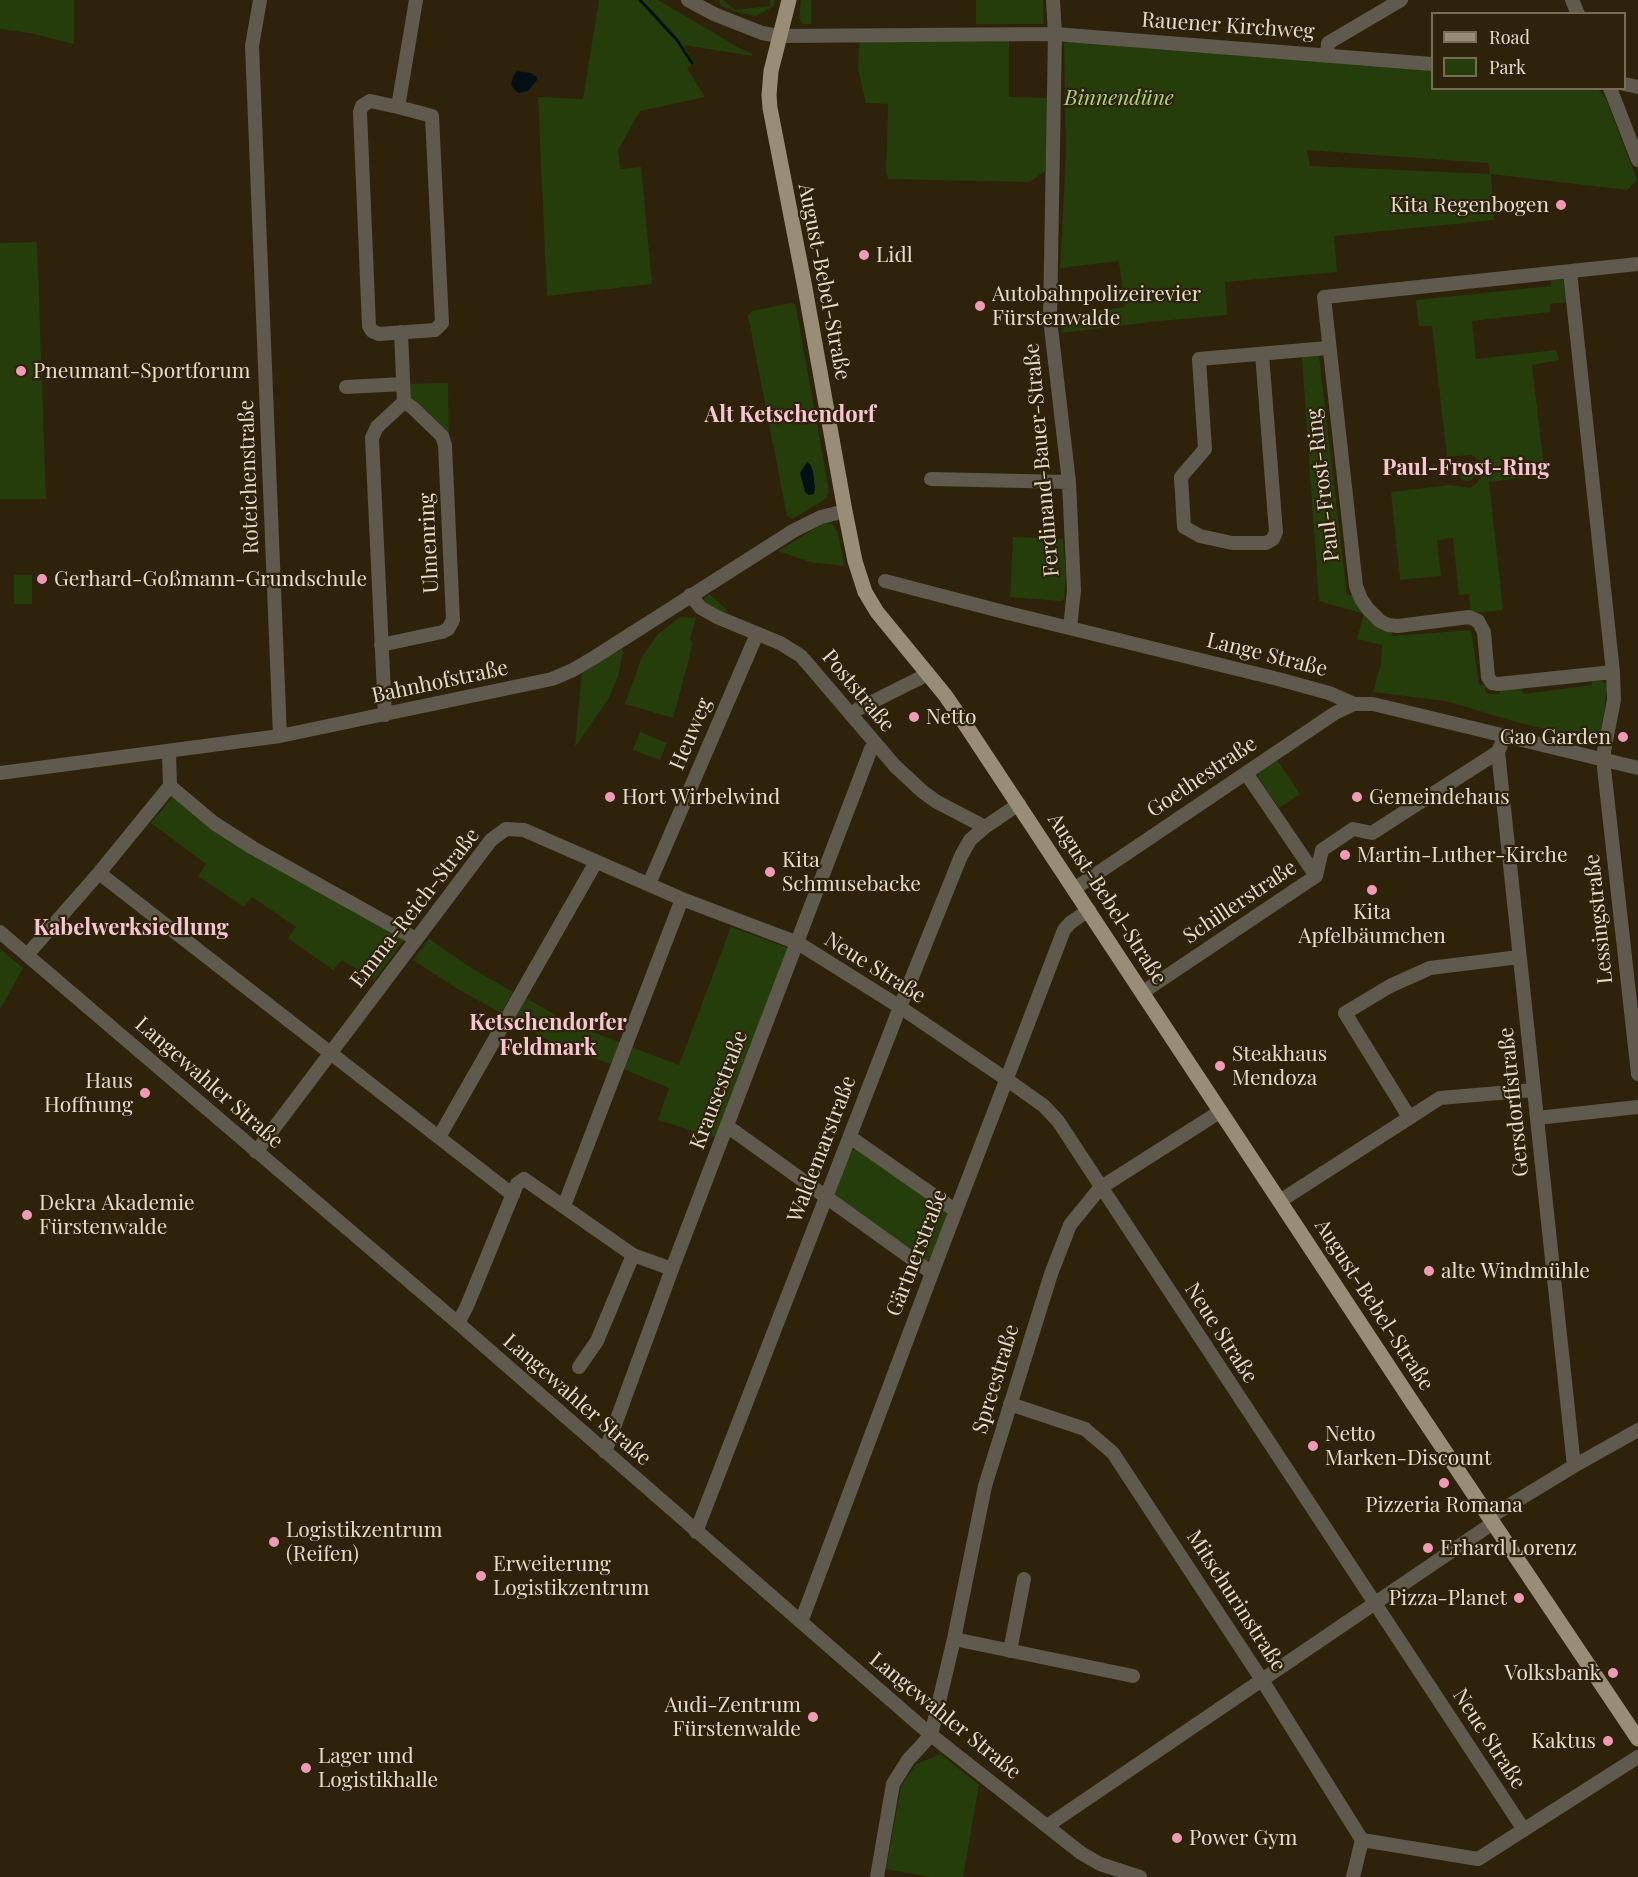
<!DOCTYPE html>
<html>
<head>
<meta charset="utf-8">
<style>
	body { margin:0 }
	#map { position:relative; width:1638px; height:1877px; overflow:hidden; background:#2e220a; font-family:"Playfair Display",serif }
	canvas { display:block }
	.legend { position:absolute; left:1431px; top:12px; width:195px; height:78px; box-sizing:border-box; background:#2e220a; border:2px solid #776c58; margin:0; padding:8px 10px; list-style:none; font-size:18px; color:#e4dcce }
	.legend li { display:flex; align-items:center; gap:12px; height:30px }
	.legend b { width:30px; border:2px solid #776c58 }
</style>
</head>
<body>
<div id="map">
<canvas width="1638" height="1877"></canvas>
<ul class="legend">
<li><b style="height:8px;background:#9a8d77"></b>Road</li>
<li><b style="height:16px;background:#253d0b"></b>Park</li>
</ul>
</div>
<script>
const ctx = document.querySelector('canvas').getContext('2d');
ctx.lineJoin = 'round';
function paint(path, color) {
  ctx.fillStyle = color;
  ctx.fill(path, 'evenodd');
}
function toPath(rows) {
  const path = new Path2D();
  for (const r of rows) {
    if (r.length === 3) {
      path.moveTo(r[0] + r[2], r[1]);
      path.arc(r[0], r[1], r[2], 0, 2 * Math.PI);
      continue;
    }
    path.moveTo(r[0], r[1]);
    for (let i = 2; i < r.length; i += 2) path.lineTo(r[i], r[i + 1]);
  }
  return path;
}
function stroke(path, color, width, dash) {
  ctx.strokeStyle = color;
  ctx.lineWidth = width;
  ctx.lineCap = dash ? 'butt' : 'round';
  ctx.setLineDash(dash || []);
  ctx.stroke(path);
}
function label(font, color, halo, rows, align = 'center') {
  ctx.font = font + ' "Playfair Display",serif';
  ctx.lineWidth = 4.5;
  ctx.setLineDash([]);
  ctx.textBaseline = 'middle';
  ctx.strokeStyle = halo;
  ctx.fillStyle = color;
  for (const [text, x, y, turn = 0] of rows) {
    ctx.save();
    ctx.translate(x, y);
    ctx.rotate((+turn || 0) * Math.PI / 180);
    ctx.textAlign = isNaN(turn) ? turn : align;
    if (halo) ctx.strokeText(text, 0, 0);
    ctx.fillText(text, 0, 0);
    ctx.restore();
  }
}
paint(toPath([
	[0,0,74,0,74,44,30,33,0,29],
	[599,0,658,0,741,49,752,53,752,56,684,45,694,63,687,68,705,97,640,111,618,150,620,169,641,167,652,284,547,296,538,97,583,99],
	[719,0,723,0,735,10,770,6,770,0,775,0,774,6,756,16,737,12,721,6],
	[801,0,811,0,811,24,803,24,799,18],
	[976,0,1043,0,1044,24,976,24],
	[1009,41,1009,97,1049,98,1045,171,1030,182,888,179,886,172,888,104,866,103,858,69,859,42],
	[1068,41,1345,61,1432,71,1432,88,1598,89,1606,99,1637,180,1627,190,1491,174,1494,220,1334,236,1337,272,1225,282,1227,315,1160,321,1061,333,1066,315,1125,307,1119,261,1060,268,1066,154,1064,43],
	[1307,150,1488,163,1490,174,1310,166],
	[37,242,46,499,0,499,0,243],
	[1551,280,1563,280,1567,302,1550,304,1550,312,1472,321,1476,359,1556,350,1559,360,1532,365,1545,475,1489,482,1503,610,1471,613,1469,594,1459,595,1453,538,1437,540,1441,576,1400,580,1391,492,1450,485,1470,488,1477,483,1483,474,1481,463,1472,455,1447,457,1432,326,1419,326,1416,300,1551,286],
	[791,303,795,304,796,307,829,491,827,497,821,502,792,519,787,516,748,316,752,311],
	[1310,353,1319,356,1347,595,1354,595,1389,630,1393,636,1471,630,1479,685,1485,685,1486,694,1500,693,1500,688,1522,686,1523,694,1592,685,1592,681,1601,681,1605,683,1607,687,1604,712,1599,738,1596,740,1593,741,1513,721,1446,701,1373,692,1381,664,1382,645,1357,639,1364,614,1319,601,1302,358,1305,354],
	[448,383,449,440,409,398,408,384],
	[1467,473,8],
	[824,523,832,524,837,531,845,566,810,562,778,551],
	[1013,537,1063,539,1066,574,1064,599,1061,601,1010,597],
	[14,575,32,575,32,604,14,604],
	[709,594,726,609,726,611,723,612,707,605,704,598],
	[680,617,696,618,690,639,692,642,689,659,673,718,625,704,642,657,658,634],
	[622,649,623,652,618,676,609,698,575,747,582,672],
	[640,732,667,743,660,760,633,750],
	[1277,760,1300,794,1279,808,1258,777,1259,773],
	[172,797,246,849,404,940,374,981,342,960,333,970,288,938,296,927,252,897,244,907,198,876,206,864,151,823],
	[731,927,788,948,716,1136,713,1137,658,1120,669,1088,621,1068,629,1046,679,1065],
	[429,939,471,968,513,992,501,1013,456,988,413,960],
	[0,949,23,968,0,1009],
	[526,998,571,1024,619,1042,622,1046,616,1063,611,1064,558,1046,514,1021],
	[855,1149,859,1150,950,1215,932,1257,928,1260,925,1261,833,1194,849,1152],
	[941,1754,979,1785,963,1877,930,1877,886,1869,901,1786,916,1764]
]), '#253d0b');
paint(toPath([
	[517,71,531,73,537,77,537,80,528,91,518,93,513,88,511,84,513,77],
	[807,462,810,464,813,471,815,488,814,494,809,495,805,492,800,473]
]), '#040f15');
stroke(toPath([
	[640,0,677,40,692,63]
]), '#040f15', 3);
stroke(toPath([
	[260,0,252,46,280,736],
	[688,0,714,14,762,33,779,36,1055,34,1432,64],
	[1053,0,1055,34,1050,319,1069,482,1074,590,1070,628],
	[1572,0,1578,14],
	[1327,54,1328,43,1401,0],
	[1624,84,1638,87],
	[1610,88,1638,160],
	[370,101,398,107,432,116,442,323,435,330,379,334,372,331,369,326,360,112,362,106,370,101],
	[398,107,416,0],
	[1570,272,1613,672,1614,700,1604,751,1604,768,1638,1074],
	[401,332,404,402],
	[1262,354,1276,532,1273,539,1266,543,1232,543,1200,536,1184,527,1181,477,1205,449,1199,359,1328,348],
	[346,387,403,384],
	[931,479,1069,482],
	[885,581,1004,612,1278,679,1329,693,1354,704,1373,704,1638,768],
	[690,595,701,608,717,617,780,643,801,656,895,766,923,792,937,802,985,827],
	[381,645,442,632,448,629,453,620,445,445,442,436,413,408,404,402],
	[1613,672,1498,684,1492,683,1488,677,1484,632,1478,621,1469,617,1398,626,1388,625,1380,621,1368,609,1361,599,1356,586,1324,297,1638,264],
	[385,715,372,438,377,427,404,402],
	[851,715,858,709,920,678,927,672],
	[1505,735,1498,752,1574,1466],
	[0,773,280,736,552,679,573,670,595,657,793,531,821,517,845,511],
	[1246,773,1316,876],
	[170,786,214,823,253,848,416,939],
	[99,873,513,1195],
	[649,884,757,634],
	[1074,889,1335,713,1354,704],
	[0,932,458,1323,931,1735,1081,1853,1100,1864,1140,1877],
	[27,955,99,873,170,786,169,752],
	[1143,992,1316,876,1322,850,1353,829,1372,833,1498,752],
	[1409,1117,1345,1013,1390,986,1430,968,1519,957],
	[1537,1118,1638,1107],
	[727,1126,932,1273],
	[439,1137,596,862],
	[850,1137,956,1211],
	[256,1152,491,840,506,829,524,830,682,899,798,943,900,1007,1006,1079,1044,1106,1058,1121,1524,1830],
	[1280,1201,1440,1098,1534,1090],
	[564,1206,682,899],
	[458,1323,467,1306,517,1184,524,1179,633,1255,672,1269],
	[579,1367,597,1341,633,1255],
	[1010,1404,1085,1429,1113,1453,1262,1680,1362,1840,1353,1877],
	[605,1452,672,1269,871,749,876,745],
	[1490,1517,1574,1466,1638,1430],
	[696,1532,900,1007,961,856,970,840,985,827,1019,804],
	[801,1622,932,1273,1064,930,1070,923,1089,910],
	[954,1639,1133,1676],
	[1010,1651,1024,1579],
	[1047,1826,1493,1523],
	[1362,1840,1478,1859,1638,1757],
	[877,1877,893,1784,908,1760,931,1735,954,1639,985,1486,1051,1274,1070,1225,1100,1188,1221,1111]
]), '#5f594e', 14);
stroke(toPath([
	[789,0,771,71,769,95,770,108,805,288,845,511,855,561,865,592,877,612,945,695,963,721,1414,1405,1638,1739]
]), '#9a8d77', 15);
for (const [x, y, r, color] of [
	[1561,205,6,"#f09ab7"],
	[864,255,6,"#f09ab7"],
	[980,306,6,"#f09ab7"],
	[21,371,6,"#f09ab7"],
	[42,579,6,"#f09ab7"],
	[914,717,6,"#f09ab7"],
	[1623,737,6,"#f09ab7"],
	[610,797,6,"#f09ab7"],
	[1357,797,6,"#f09ab7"],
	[1345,855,6,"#f09ab7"],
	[770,872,6,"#f09ab7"],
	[1372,890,6,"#f09ab7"],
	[1220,1066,6,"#f09ab7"],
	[145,1093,6,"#f09ab7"],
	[27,1215,6,"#f09ab7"],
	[1429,1271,6,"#f09ab7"],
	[1313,1446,6,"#f09ab7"],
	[1444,1483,6,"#f09ab7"],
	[274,1542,6,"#f09ab7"],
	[1428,1548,6,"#f09ab7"],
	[481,1576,6,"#f09ab7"],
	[1519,1598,6,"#f09ab7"],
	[1613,1673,6,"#f09ab7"],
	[813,1717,6,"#f09ab7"],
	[1608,1741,6,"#f09ab7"],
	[306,1768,6,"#f09ab7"],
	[1177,1838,6,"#f09ab7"]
]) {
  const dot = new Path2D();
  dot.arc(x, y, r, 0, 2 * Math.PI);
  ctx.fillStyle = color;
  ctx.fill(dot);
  stroke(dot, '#2e220a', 2);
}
label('21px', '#e4dcce', '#2e220a', [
	["Rauener Kirchweg",1228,26,4],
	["August-Bebel-Straße",824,282,79],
	["Ferdinand-Bauer-Straße",1042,460,-95],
	["Roteichenstraße",249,477,-92],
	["Paul-Frost-Ring",1323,485,-97],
	["Ulmenring",429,543,-93],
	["Lange Straße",1267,655,14],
	["Bahnhofstraße",440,682,-12],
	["Poststraße",858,691,50],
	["Heuweg",691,734,-67],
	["Goethestraße",1202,777,-34],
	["August-Bebel-Straße",1107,899,57],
	["Schillerstraße",1240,902,-34],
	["Emma-Reich-Straße",415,908,-52],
	["Lessingstraße",1599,919,-96],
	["Neue Straße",875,968,32],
	["Langewahler Straße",209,1083,41],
	["Krausestraße",719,1090,-69],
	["Gersdorffstraße",1514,1102,-96],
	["Waldemarstraße",822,1149,-69],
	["Gärtnerstraße",917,1253,-69],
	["August-Bebel-Straße",1374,1305,57],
	["Neue Straße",1221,1333,57],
	["Spreestraße",996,1379,-73],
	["Langewahler Straße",577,1400,41],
	["Mitschurinstraße",1236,1601,57],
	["Langewahler Straße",945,1716,39],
	["Neue Straße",1489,1739,57]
]);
label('italic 21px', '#a6da7b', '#2e220a', [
	["Binnendüne",1119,98]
]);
label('21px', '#e4dcce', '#2e220a', [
	["Kita Regenbogen",1549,205,"right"],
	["Lidl",876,255],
	["Autobahnpolizeirevier",992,294],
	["Fürstenwalde",992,318],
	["Pneumant-Sportforum",33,371],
	["Gerhard-Goßmann-Grundschule",54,579],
	["Netto",926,717],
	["Gao Garden",1611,737,"right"],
	["Hort Wirbelwind",622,797],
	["Gemeindehaus",1369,797],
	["Martin-Luther-Kirche",1357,855],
	["Kita",782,860],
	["Schmusebacke",782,884],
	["Kita",1372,912,"center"],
	["Apfelbäumchen",1372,936,"center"],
	["Steakhaus",1232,1054],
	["Mendoza",1232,1078],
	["Haus",133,1081,"right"],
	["Hoffnung",133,1105,"right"],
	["Dekra Akademie",39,1203],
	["Fürstenwalde",39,1227],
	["alte Windmühle",1441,1271],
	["Netto",1325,1434],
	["Marken-Discount",1325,1458],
	["Pizzeria Romana",1444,1505,"center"],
	["Logistikzentrum",286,1530],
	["(Reifen)",286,1554],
	["Erhard Lorenz",1440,1548],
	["Erweiterung",493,1564],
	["Logistikzentrum",493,1588],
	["Pizza-Planet",1507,1598,"right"],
	["Volksbank",1601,1673,"right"],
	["Audi-Zentrum",801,1705,"right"],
	["Fürstenwalde",801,1729,"right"],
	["Kaktus",1596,1741,"right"],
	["Lager und",318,1756],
	["Logistikhalle",318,1780],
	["Power Gym",1189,1838]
], 'left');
label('bold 22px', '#f7c5d4', '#2e220a', [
	["Alt Ketschendorf",790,415],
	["Paul-Frost-Ring",1466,468],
	["Kabelwerksiedlung",131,928],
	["Ketschendorfer",548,1023],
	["Feldmark",548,1048]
]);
</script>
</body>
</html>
